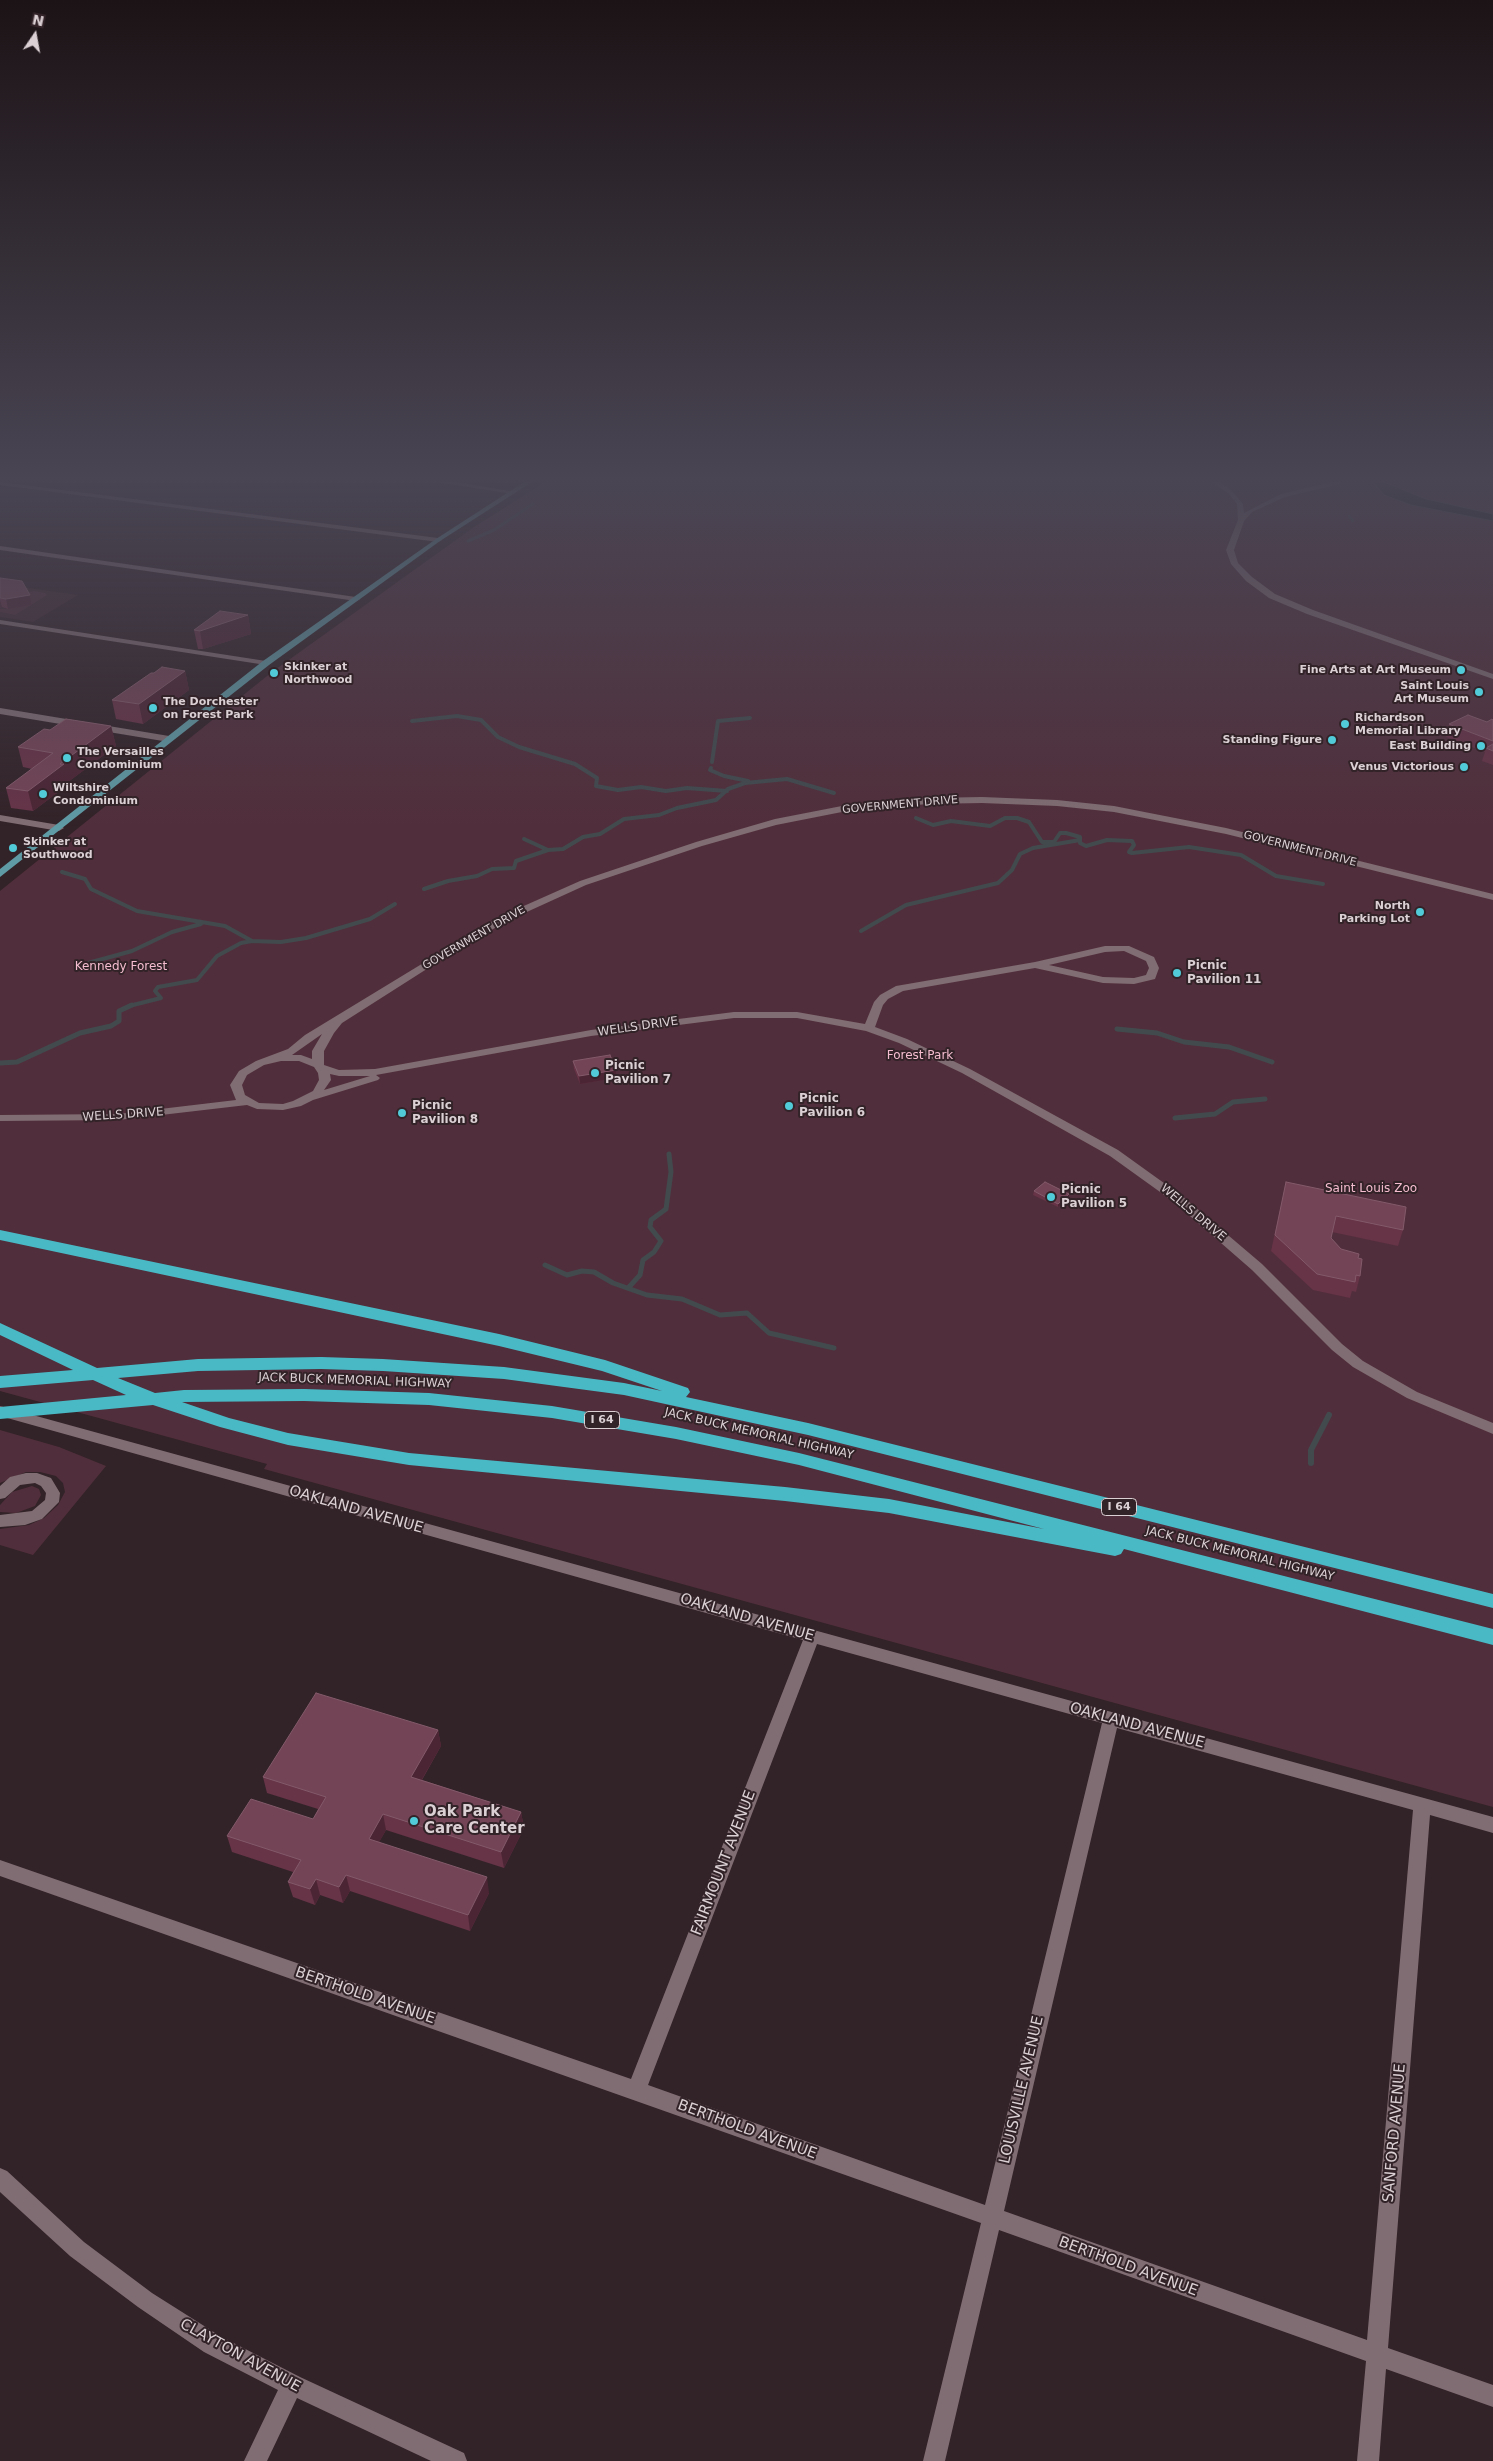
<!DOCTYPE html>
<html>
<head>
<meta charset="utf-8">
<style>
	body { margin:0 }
	#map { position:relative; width:1493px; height:2461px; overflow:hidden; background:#322328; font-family:"DejaVu Sans",sans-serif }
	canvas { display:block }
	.north { position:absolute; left:10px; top:10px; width:50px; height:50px; -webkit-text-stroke:4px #322328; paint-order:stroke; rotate:12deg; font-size:14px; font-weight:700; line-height:20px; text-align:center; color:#dbd0d4 }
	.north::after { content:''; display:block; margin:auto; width:18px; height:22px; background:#dbd0d4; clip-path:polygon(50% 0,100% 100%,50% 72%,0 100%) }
</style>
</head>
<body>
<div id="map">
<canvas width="1493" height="2461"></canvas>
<div class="north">N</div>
</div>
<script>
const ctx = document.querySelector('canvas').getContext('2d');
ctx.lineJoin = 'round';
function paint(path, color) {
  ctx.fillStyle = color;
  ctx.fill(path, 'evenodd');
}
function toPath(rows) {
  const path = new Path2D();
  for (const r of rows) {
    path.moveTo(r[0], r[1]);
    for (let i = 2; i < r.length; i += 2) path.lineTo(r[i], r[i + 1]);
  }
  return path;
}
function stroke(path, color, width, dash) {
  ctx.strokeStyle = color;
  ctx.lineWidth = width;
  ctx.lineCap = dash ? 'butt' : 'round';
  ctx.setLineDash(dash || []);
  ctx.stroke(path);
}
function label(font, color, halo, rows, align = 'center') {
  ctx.font = font + ' "DejaVu Sans",sans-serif';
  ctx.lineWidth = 4;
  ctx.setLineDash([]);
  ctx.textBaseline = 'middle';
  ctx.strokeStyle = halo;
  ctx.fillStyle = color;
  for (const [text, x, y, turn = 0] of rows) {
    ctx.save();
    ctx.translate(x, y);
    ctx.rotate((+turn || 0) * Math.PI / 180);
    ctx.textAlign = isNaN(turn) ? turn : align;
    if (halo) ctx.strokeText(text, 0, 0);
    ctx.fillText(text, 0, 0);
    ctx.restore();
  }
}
paint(toPath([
	[0,584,78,595,33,622,0,617]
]), '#3f2930');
paint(toPath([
	[545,482,1493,482,1493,1807,264,1469,267,1464,0,1391,0,891,272,672,474,527],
	[34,591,45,593,47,595,15,615,0,612,0,609,8,609,23,593],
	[0,1430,59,1447,106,1466,33,1555,0,1545,0,1529,29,1525,44,1518,58,1505,65,1492,63,1483,56,1476,40,1472,26,1472,0,1483],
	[32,1486,39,1489,41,1495,35,1506,16,1513,0,1512,0,1505,12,1492]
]), '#512e3b');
const water = toPath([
	[1373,482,1384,482,1426,499,1493,514,1493,521,1411,505,1384,495,1373,482]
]);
paint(water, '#001114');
stroke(water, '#424a4e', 1);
stroke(toPath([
	[1349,516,1353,521],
	[468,541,494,530,533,504]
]), '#424a4e', 3);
stroke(toPath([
	[412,721,457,716,481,720,498,737,519,747,575,764,597,778,596,786,618,790,641,787,666,791,687,788,727,791],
	[712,762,718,721,750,718],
	[711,768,710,770,724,776,748,781],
	[916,818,933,825,951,821,990,826,1005,818,1017,818,1029,822,1042,842,1054,842,1060,833,1066,833,1080,837,1080,843,1086,846,1107,840,1132,841,1134,845,1129,852,1132,853,1189,847,1241,855,1276,876,1323,884],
	[524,839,548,850],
	[62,872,85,879,91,889,137,911,225,926,252,941],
	[424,889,448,881,477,876,492,869,514,868,516,861,548,850,563,849,583,837,600,834,624,819,659,815,677,808,716,800,728,789,745,783,787,779,834,793],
	[861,931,906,905,998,883,1012,870,1020,854,1033,848,1080,840],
	[88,963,132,951,172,932,201,924],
	[129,1006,161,998,155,991,158,987,197,980,217,956,241,943,252,941,281,942,306,938,370,919,395,904]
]), '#424a4e', 4);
stroke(toPath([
	[1117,1029,1157,1033,1184,1042,1229,1047,1272,1062],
	[0,1063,17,1062,80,1033,111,1026,119,1021,119,1011,132,1005],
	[1175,1118,1215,1114,1233,1102,1265,1099],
	[545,1265,567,1275,582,1271,594,1272,613,1283,647,1295,682,1299,720,1315,747,1313,769,1333,834,1348],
	[629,1287,640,1275,643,1260,654,1252,661,1241,650,1227,651,1220,666,1209,671,1172,669,1154]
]), '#424a4e', 5);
stroke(toPath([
	[1311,1463,1311,1450,1329,1415]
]), '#424a4e', 6);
paint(toPath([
	[0,482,438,538,442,540,438,542,0,485,0,482],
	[436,482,456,482,516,492,513,494,436,482],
	[1212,482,1220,482,1233,492,1243,504,1244,513,1281,494,1332,482,1341,482,1340,484,1285,497,1252,512,1244,521,1234,550,1238,563,1252,577,1275,594,1313,610,1493,674,1493,679,1307,614,1269,598,1246,581,1231,564,1226,550,1238,520,1237,504,1229,494,1212,482],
	[0,546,356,597,360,599,356,601,0,550,0,546],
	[0,620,266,661,270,663,266,665,0,624,0,620],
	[0,708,169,736,173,739,169,742,0,714,0,708],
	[982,797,1057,800,1114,806,1226,828,1493,894,1493,900,1226,834,1114,812,1057,806,982,803,928,804,847,811,776,825,702,846,586,885,507,921,455,951,342,1023,334,1033,324,1051,324,1065,339,1070,375,1069,591,1030,734,1012,797,1012,865,1024,874,1002,880,995,896,986,1035,962,1105,946,1129,946,1154,957,1159,968,1155,979,1134,984,1103,983,1035,968,903,991,888,999,883,1005,875,1027,907,1039,970,1069,1118,1150,1182,1196,1262,1264,1342,1344,1363,1361,1417,1392,1493,1423,1493,1434,1407,1398,1353,1367,1332,1350,1252,1270,1174,1202,1110,1156,962,1073,899,1043,866,1031,797,1018,734,1018,591,1036,376,1075,380,1078,378,1080,313,1100,301,1106,283,1110,257,1109,247,1105,118,1120,0,1121,0,1115,118,1114,236,1100,230,1085,239,1071,256,1061,288,1049,305,1035,499,917,580,881,696,842,775,819,847,805,928,798,982,797],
	[1124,951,1146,961,1149,968,1146,975,1134,978,1103,977,1049,965,1105,952,1124,951],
	[322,1034,312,1051,312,1059,301,1055,292,1055,322,1034],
	[281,1061,299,1061,314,1067,318,1073,319,1080,313,1091,293,1101,283,1104,259,1103,245,1095,242,1085,247,1075,264,1065,281,1061],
	[330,1074,339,1076,370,1076,324,1090,331,1080,330,1074],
	[0,815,59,825,64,828,59,831,0,821,0,815],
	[0,1406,1493,1817,1493,1833,1430,1815,1388,2348,1493,2385,1493,2407,1386,2369,1379,2461,1357,2461,1366,2361,999,2230,945,2461,923,2461,981,2223,0,1876,0,1860,631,2079,803,1640,0,1416,0,1406],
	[817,1644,1102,1723,985,2205,648,2085,817,1644],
	[1117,1728,1413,1810,1367,2340,1004,2211,1117,1728],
	[26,1473,37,1473,51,1478,60,1493,59,1502,42,1519,25,1525,0,1527,0,1515,32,1511,45,1500,46,1493,41,1486,35,1483,20,1485,5,1498,0,1499,0,1486,10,1477,26,1473],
	[0,2168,7,2171,84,2242,152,2293,220,2336,300,2377,464,2453,467,2461,431,2461,297,2398,267,2461,244,2461,278,2390,204,2352,138,2307,70,2256,0,2192,0,2168]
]), '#806d73');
paint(toPath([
	[524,482,532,482,440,541,269,665,0,877,0,869,263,661,436,539,524,482]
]), '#5f9ba5');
paint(toPath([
	[0,1230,499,1334,605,1360,688,1388,690,1392,686,1397,808,1423,1493,1594,1493,1608,808,1435,624,1395,504,1379,383,1371,321,1369,198,1371,118,1378,155,1393,184,1390,304,1389,429,1393,552,1406,676,1427,799,1453,1493,1629,1493,1645,1124,1549,1121,1554,1115,1556,889,1513,785,1501,409,1465,288,1445,220,1427,153,1405,0,1419,0,1407,126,1395,93,1380,0,1388,0,1376,73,1370,0,1335,0,1323,97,1368,198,1359,321,1357,383,1359,504,1367,624,1383,662,1391,602,1371,499,1346,0,1240,0,1230],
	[304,1401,429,1405,552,1418,676,1439,799,1465,1044,1529,889,1499,785,1487,409,1453,288,1433,229,1418,182,1402,304,1401]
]), '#49b9c6');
paint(toPath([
	[0,578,30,595,32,605,8,609,2,607,0,608],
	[248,615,251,634,203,649,198,649,194,630],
	[185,671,189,690,143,724,116,719,112,700,154,673],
	[1493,720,1493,765,1482,761,1485,752,1446,737,1449,724,1487,722],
	[111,726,116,746,68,782,69,784,33,811,11,808,6,788,32,769,23,767,18,747,50,730],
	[573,1061,616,1070,616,1078,580,1084,574,1069],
	[1286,1182,1403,1230,1398,1246,1332,1232,1331,1238,1341,1249,1358,1258,1360,1276,1356,1292,1352,1291,1350,1298,1313,1290,1271,1251],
	[1034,1191,1069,1198,1058,1207,1033,1195],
	[438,1730,441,1746,422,1780,521,1812,524,1828,504,1868,386,1830,379,1842,489,1893,470,1931,350,1891,343,1903,320,1895,315,1905,293,1897,288,1882,293,1872,232,1852,227,1836,313,1819,318,1809,267,1793,263,1777]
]), '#663347');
paint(toPath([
	[30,595,32,605,8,609,6,599],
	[0,600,2,607,0,608],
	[248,615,251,634,203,649,200,631],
	[185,671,189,690,143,724,139,704],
	[111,726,116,746,68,782,69,784,33,811,28,791,60,764],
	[616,1070,616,1078,580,1084,579,1076],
	[1069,1194,1069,1198,1058,1207,1058,1204],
	[438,1730,441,1746,414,1793,411,1777],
	[521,1812,524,1828,504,1868,501,1852],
	[383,1814,386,1830,372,1855,369,1839],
	[346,1875,350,1891,343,1903,339,1887],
	[487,1877,489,1893,470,1931,468,1915],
	[316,1879,320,1895,315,1905,310,1889]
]), '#4c2534');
const building = toPath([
	[0,578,22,581,30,595,6,599,0,598,0,578],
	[220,611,248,615,200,631,194,630,220,611],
	[162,667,185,671,139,704,112,700,151,673,154,673,162,667],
	[1468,715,1487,722,1492,719,1493,720,1493,741,1449,724,1468,715],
	[66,719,111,726,60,764,64,764,28,791,6,788,53,753,18,747,44,729,50,730,66,719],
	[1493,744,1493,751,1486,748,1493,744],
	[610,1055,616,1070,579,1076,573,1061,610,1055],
	[1045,1182,1069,1194,1058,1204,1034,1191,1045,1182],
	[1286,1182,1406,1207,1403,1230,1336,1216,1331,1238,1341,1249,1359,1254,1358,1258,1362,1259,1360,1276,1356,1275,1355,1282,1317,1274,1275,1235,1286,1182],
	[316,1693,438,1730,411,1777,521,1812,501,1852,383,1814,369,1839,487,1877,468,1915,346,1875,339,1887,316,1879,310,1889,288,1882,301,1860,227,1836,251,1799,313,1819,326,1797,263,1777,316,1693]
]);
paint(building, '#724456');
stroke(building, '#835a6a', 1);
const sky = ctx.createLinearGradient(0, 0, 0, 827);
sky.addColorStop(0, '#1c1316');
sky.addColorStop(0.58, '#494553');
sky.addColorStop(1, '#49455300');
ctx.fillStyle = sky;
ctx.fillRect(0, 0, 1493, 827);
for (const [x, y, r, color] of [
	[1461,670,5,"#52cbd9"],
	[274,673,5,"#52cbd9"],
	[1479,692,5,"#52cbd9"],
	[153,708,5,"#52cbd9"],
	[1345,724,5,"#52cbd9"],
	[1332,740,5,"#52cbd9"],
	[1481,746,5,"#52cbd9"],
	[67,758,5,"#52cbd9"],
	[1464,767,5,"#52cbd9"],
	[43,794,5,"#52cbd9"],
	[13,848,5,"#52cbd9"],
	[1420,912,5,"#52cbd9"],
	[1177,973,5,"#52cbd9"],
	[595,1073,5,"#52cbd9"],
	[789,1106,5,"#52cbd9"],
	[402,1113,5,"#52cbd9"],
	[1051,1197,5,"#52cbd9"],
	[414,1821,5,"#52cbd9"]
]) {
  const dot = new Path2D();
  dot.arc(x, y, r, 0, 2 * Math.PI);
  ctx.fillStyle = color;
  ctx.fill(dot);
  stroke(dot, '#322328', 2);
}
label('bold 11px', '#dbd0d4', '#322328', [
	["Skinker at",284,667],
	["Northwood",284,680],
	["Fine Arts at Art Museum",1451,670,"right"],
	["Saint Louis",1469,686,"right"],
	["Art Museum",1469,699,"right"],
	["The Dorchester",163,702],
	["on Forest Park",163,715],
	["Richardson",1355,718],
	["Memorial Library",1355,731],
	["Standing Figure",1322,740,"right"],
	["East Building",1471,746,"right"],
	["The Versailles",77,752],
	["Condominium",77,765],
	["Venus Victorious",1454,767,"right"],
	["Wiltshire",53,788],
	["Condominium",53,801],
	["Skinker at",23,842],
	["Southwood",23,855],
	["North",1410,906,"right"],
	["Parking Lot",1410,919,"right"]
], 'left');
label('11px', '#dbd0d4', '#322328', [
	["GOVERNMENT DRIVE",900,805,-5],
	["GOVERNMENT DRIVE",1300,849,14],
	["GOVERNMENT DRIVE",474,938,-30]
]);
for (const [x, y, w] of [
	[602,1420,35],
	[1119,1507,35]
]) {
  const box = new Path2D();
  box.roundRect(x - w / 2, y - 8.5, w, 17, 4);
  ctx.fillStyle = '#322328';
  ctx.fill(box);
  stroke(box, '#dbd0d4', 1);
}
label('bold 11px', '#dbd0d4', null, [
	["I 64",602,1420],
	["I 64",1119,1507]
]);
label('bold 12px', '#dbd0d4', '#322328', [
	["Picnic",1187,966],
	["Pavilion 11",1187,980],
	["Picnic",605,1066],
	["Pavilion 7",605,1080],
	["Picnic",799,1099],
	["Pavilion 6",799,1113],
	["Picnic",412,1106],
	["Pavilion 8",412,1120],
	["Picnic",1061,1190],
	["Pavilion 5",1061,1204]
], 'left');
label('12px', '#f5bdcf', '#322328', [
	["Kennedy Forest",121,967],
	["Forest Park",920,1056],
	["Saint Louis Zoo",1371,1189]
]);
label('12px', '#dbd0d4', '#322328', [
	["WELLS DRIVE",638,1027,-8],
	["WELLS DRIVE",123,1115,-4],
	["WELLS DRIVE",1193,1213,40],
	["JACK BUCK MEMORIAL HIGHWAY",355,1381,2],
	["JACK BUCK MEMORIAL HIGHWAY",759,1434,13],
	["JACK BUCK MEMORIAL HIGHWAY",1240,1554,14]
]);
label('15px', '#dbd0d4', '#322328', [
	["OAKLAND AVENUE",356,1510,16],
	["OAKLAND AVENUE",747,1618,16],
	["OAKLAND AVENUE",1137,1726,15],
	["FAIRMOUNT AVENUE",724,1863,-69],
	["BERTHOLD AVENUE",365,1996,19],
	["LOUISVILLE AVENUE",1022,2090,-77],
	["BERTHOLD AVENUE",747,2130,20],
	["SANFORD AVENUE",1395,2133,-85],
	["BERTHOLD AVENUE",1128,2267,20],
	["CLAYTON AVENUE",240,2356,29]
]);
label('bold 15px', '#dbd0d4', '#322328', [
	["Oak Park",424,1812],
	["Care Center",424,1829]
], 'left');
</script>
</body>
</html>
